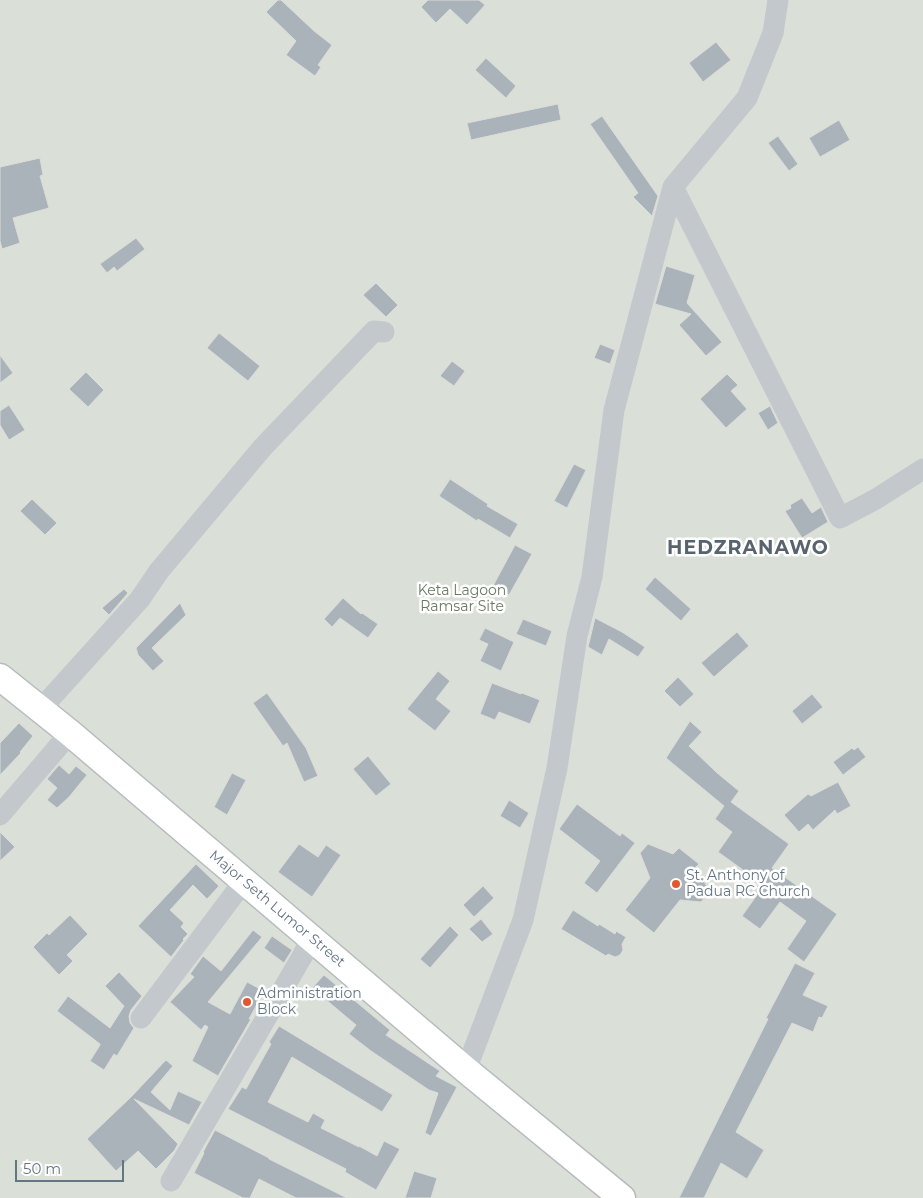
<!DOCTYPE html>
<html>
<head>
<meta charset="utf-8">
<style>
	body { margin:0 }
	#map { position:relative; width:923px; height:1198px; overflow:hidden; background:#fafaf8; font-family:Montserrat,sans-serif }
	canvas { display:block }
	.scale { position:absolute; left:15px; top:1160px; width:109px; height:22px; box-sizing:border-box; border:2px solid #657683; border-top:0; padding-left:6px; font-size:15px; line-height:18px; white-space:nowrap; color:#657683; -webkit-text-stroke:4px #fff; paint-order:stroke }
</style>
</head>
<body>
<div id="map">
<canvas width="923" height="1198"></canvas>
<div class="scale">50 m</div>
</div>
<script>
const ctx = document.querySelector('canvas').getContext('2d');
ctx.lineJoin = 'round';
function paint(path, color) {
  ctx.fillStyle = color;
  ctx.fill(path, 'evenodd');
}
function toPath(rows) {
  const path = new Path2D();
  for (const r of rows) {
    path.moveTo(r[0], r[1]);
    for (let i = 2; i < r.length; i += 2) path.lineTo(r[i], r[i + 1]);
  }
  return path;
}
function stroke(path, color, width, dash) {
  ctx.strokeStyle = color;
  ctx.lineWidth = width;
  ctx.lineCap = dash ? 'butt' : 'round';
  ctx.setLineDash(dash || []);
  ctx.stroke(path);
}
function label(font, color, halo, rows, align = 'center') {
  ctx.font = font + ' Montserrat,sans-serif';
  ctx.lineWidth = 5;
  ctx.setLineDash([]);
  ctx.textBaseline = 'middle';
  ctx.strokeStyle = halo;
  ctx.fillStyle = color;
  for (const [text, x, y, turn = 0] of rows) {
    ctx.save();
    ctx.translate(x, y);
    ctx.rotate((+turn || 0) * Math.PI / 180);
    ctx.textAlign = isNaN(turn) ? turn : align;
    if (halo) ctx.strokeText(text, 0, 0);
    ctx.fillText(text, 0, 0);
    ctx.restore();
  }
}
paint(toPath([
	[0,0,923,0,923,1198,0,1198]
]), '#dadfd7');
const building = toPath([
	[278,0,281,0,314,31,332,45,318,65,321,67,315,76,286,55,296,41,266,12,278,0],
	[428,0,479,0,485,5,467,25,450,9,436,23,421,7,428,0],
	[716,42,731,60,703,82,689,63,716,42],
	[486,58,516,86,506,98,475,70,486,58],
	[558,104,561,120,471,140,467,123,558,104],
	[602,116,658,196,652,216,633,197,638,193,590,124,602,116],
	[839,120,850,140,820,157,809,138,839,120],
	[778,136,798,164,789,171,768,143,778,136],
	[40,158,43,175,40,176,49,208,13,218,20,243,2,249,0,241,0,167,40,158],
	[136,238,145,249,117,271,114,267,107,273,100,264,136,238],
	[666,266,695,275,687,303,722,342,706,356,679,325,691,314,655,304,666,266],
	[376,283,398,305,386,317,363,295,376,283],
	[219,333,260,366,248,381,207,348,219,333],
	[600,344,615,350,610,364,594,358,600,344],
	[0,355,13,373,0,383,0,355],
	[452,361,465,371,454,386,440,376,452,361],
	[86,372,104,390,88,407,69,389,86,372],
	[727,374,738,385,731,391,747,409,726,428,700,399,727,374],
	[9,405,25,430,9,440,0,425,0,411,9,405],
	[770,406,778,423,768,430,758,413,770,406],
	[574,464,586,470,567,508,554,501,574,464],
	[450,479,488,504,487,506,518,524,510,538,478,519,477,521,439,496,450,479],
	[802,498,812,513,821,507,828,522,802,538,785,511,791,508,790,505,802,498],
	[32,499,57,523,45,535,20,511,32,499],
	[515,545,532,554,509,595,493,586,515,545],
	[655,577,691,609,681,621,645,589,655,577],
	[124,589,128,593,109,615,102,608,124,589],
	[343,598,361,614,362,613,378,624,368,638,340,618,332,627,324,619,343,598],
	[180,603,186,615,152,648,164,661,153,671,138,655,136,648,180,603],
	[595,618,622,632,645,647,638,657,609,639,602,655,588,647,595,618],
	[523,619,552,631,546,646,516,634,523,619],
	[485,628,514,642,501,671,480,661,488,644,479,640,485,628],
	[737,632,749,646,714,677,701,663,737,632],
	[438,671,450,681,436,699,451,711,435,731,407,709,438,671],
	[678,677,694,694,680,707,664,691,678,677],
	[492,683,521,694,522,693,540,700,530,724,499,712,495,720,480,714,492,683],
	[267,693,306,748,318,776,304,782,287,743,283,746,253,703,267,693],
	[812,694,823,707,802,724,792,711,812,694],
	[690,721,702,732,689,746,716,772,739,791,731,802,789,844,772,868,837,914,804,962,787,949,806,921,780,902,760,929,742,916,764,885,718,852,732,832,715,819,724,806,666,758,690,721],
	[19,723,33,736,20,752,21,753,0,775,0,743,19,723],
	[858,747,866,757,843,775,833,762,852,748,854,750,858,747],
	[368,756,391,784,376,796,353,769,368,756],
	[59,765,69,774,76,766,87,775,69,797,57,808,47,800,57,788,47,779,59,765],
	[232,773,246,780,227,815,214,807,232,773],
	[838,782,851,806,837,814,835,810,813,830,808,824,799,832,784,815,808,794,811,796,838,782],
	[509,800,529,813,520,828,500,816,509,800],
	[577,804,620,836,622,833,635,843,597,893,584,883,600,861,559,829,577,804],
	[0,832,15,847,0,861,0,832],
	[299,844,318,857,326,845,341,855,312,897,278,872,299,844],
	[648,844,673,854,679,848,699,864,695,868,710,891,701,902,680,900,654,933,625,910,650,878,640,853,648,844],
	[196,864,219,886,207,899,193,885,170,910,184,923,181,927,188,934,183,939,184,940,171,957,138,926,196,864],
	[483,886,494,898,474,917,463,905,483,886],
	[573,910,598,926,599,924,615,934,616,931,626,937,622,944,623,950,620,955,615,957,608,954,606,956,561,929,573,910],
	[70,915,88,934,67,955,73,961,59,975,33,947,47,933,49,935,70,915],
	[481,919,493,934,482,942,469,929,481,919],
	[450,926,459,935,430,968,420,959,450,926],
	[253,930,262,937,208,1002,230,1014,247,982,264,991,249,1019,251,1019,218,1076,192,1061,208,1027,205,1025,201,1030,170,1002,194,977,190,974,203,956,221,971,253,930],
	[272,936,292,950,284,963,264,948,272,936],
	[795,963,815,973,803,995,828,1006,822,1018,819,1017,813,1032,792,1023,736,1132,764,1150,747,1179,721,1163,704,1198,679,1198,768,1019,766,1018,795,963],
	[119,972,142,996,131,1010,129,1016,130,1023,134,1028,117,1056,114,1054,104,1070,90,1061,100,1045,100,1044,57,1011,68,996,110,1028,124,1006,105,986,119,972],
	[324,975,390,1030,386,1035,440,1071,436,1076,457,1087,431,1136,425,1133,438,1093,429,1090,371,1051,349,1034,356,1025,312,988,324,975],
	[279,1026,393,1095,382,1112,292,1057,268,1102,308,1122,313,1113,325,1120,321,1128,359,1147,359,1146,377,1156,384,1141,400,1149,376,1190,345,1172,346,1169,228,1109,242,1087,246,1089,271,1044,269,1042,279,1026],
	[166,1060,173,1066,151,1092,170,1110,178,1091,202,1102,189,1125,134,1099,178,1144,174,1151,156,1169,138,1151,116,1171,87,1139,131,1097,166,1060],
	[215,1130,269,1158,269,1159,347,1198,296,1198,259,1179,250,1198,243,1198,194,1173,204,1153,203,1152,215,1130],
	[414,1171,437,1178,431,1198,405,1198,414,1171]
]);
paint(building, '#aab3b9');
stroke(building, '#dcdcda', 1);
const major = toPath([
	[0,677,70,733,466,1070,622,1198]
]);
stroke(major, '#b5babe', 29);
stroke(toPath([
	[673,187,840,518,876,499,923,469],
	[40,710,140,599,159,571,263,447,374,331,384,332],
	[0,815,70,733],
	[141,1018,244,881],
	[466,1070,523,920,557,768,577,636,592,577,614,410,673,187,747,98,773,33,778,0],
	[171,1181,303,955,311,938]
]), '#c3c8cc', 21);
stroke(major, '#fff', 26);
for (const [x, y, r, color] of [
	[676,884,5,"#e4572e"],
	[247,1002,5,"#e4572e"]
]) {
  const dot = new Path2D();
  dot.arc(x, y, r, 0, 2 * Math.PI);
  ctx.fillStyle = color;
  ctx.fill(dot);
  stroke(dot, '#fff', 2);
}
label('14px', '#687a64', '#fff', [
	["Keta Lagoon",462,591],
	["Ramsar Site",462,607]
]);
label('14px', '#657683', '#fff', [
	["St. Anthony of",686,876],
	["Padua RC Church",686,892],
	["Administration",257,994],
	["Block",257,1010]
], 'left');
label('14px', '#657683', '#fff', [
	["Major Seth Lumor Street",277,909,40]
]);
ctx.letterSpacing = '1px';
label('bold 19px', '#57646e', '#fff', [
	["HEDZRANAWO",748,548]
]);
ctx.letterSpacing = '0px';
</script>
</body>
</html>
